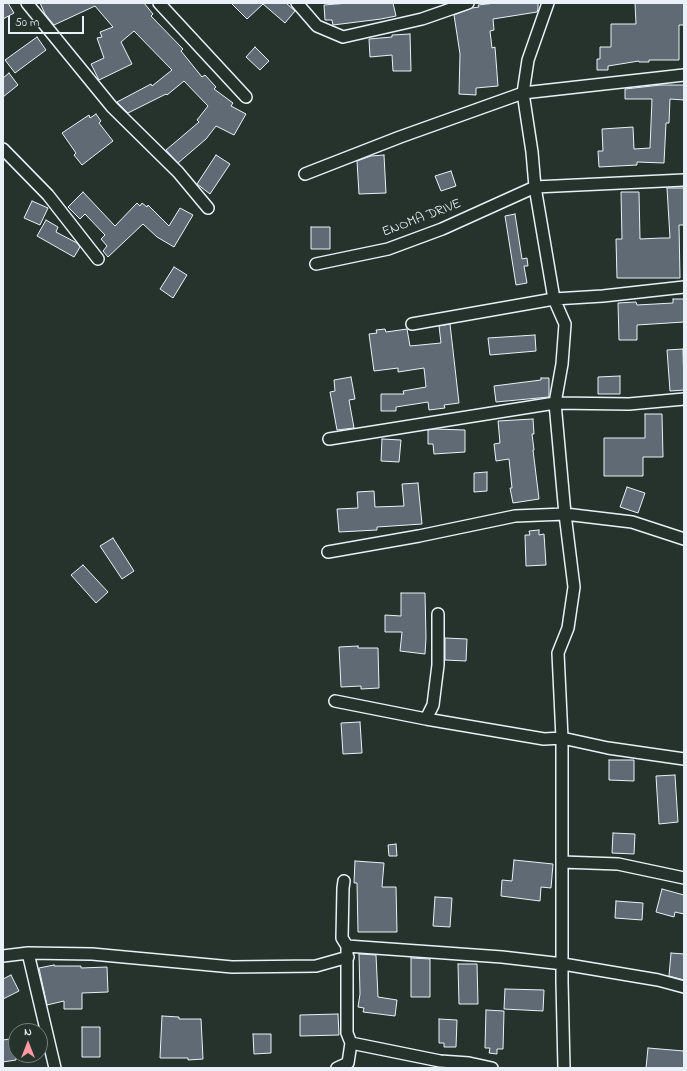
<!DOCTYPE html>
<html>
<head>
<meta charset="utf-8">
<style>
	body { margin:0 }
	#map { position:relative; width:687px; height:1071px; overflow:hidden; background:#26332d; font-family:"Indie Flower",sans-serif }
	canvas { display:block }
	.frame { position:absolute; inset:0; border:4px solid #e8f1f8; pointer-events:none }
	.north { position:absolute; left:8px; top:1023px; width:40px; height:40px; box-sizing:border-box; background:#26332d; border:1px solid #747f7e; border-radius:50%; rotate:0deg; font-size:11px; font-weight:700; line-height:16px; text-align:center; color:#e8f1f8 }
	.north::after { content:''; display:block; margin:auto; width:14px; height:18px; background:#ff9aa2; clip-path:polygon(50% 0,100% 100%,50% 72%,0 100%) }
	.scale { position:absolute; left:8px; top:16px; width:76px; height:18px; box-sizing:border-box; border:2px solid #e8f1f8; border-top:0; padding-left:5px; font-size:12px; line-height:14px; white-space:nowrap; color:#e8f1f8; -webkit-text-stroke:3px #26332d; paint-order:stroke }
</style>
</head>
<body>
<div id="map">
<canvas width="687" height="1071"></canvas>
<div class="frame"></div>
<div class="north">N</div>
<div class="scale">50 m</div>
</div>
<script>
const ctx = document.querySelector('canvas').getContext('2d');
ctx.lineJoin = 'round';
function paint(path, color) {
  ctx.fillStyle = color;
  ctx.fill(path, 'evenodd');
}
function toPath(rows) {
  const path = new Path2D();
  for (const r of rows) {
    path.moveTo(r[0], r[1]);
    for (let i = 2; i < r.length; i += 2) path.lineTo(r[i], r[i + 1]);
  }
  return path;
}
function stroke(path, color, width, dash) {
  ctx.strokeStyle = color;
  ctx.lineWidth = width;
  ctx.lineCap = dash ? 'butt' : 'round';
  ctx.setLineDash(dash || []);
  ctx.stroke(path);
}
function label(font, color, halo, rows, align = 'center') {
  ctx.font = font + ' "Indie Flower",sans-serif';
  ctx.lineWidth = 3;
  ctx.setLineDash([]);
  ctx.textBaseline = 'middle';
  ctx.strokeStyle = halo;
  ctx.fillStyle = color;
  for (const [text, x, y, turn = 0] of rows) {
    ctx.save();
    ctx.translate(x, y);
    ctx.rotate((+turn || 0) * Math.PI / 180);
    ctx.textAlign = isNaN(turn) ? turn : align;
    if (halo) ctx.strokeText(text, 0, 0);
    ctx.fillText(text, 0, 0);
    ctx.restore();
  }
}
const building = toPath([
	[3,3,8,3,14,13,3,19,3,3],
	[40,3,144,3,153,14,151,16,183,49,181,51,202,77,205,75,216,87,214,89,233,103,231,106,246,114,234,135,216,126,206,139,178,163,166,150,199,122,197,120,208,106,184,81,167,95,166,94,128,113,117,102,151,84,152,86,172,70,134,31,121,42,132,64,99,80,91,64,104,58,97,38,102,37,100,32,113,27,95,6,54,25,45,14,40,3],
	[231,3,286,3,295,11,285,23,263,4,247,19,231,3],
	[349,3,393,3,396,16,381,19,333,25,332,20,325,20,324,5,349,3],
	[496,3,538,3,538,9,537,12,493,19,494,30,490,31,492,48,495,47,498,86,476,88,476,95,459,94,460,54,454,15,472,8,479,7,478,5,496,3],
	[635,3,684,3,684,25,679,25,679,60,649,60,649,62,639,62,639,61,608,66,608,70,597,70,597,59,600,59,600,47,611,47,611,24,636,24,635,3],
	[410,34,411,71,393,71,392,55,370,57,369,39,392,37,392,35,410,34],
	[37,37,46,50,15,73,5,60,37,37],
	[255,47,269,61,260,70,246,57,255,47],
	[9,73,18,85,3,97,3,78,9,73],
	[661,85,684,85,684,100,670,99,669,123,666,123,664,163,637,162,637,165,599,167,598,151,603,151,602,129,633,127,634,149,650,148,652,99,625,99,625,89,661,85],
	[96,114,101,121,99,123,113,141,82,165,74,155,76,153,62,133,89,115,90,118,96,114],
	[216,155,230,164,210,194,197,184,216,155],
	[384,155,386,193,359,194,357,161,371,156,384,155],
	[451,171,456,186,441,191,435,176,451,171],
	[667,188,684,188,684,225,679,225,680,278,617,278,616,239,622,239,621,192,639,192,640,239,661,238,670,238,667,188],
	[83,192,115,226,137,203,140,206,142,203,147,207,148,205,169,226,180,208,193,215,174,247,157,237,143,224,108,257,103,251,107,246,101,239,105,235,85,214,80,219,68,207,83,192],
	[32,201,48,208,40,225,24,218,32,201],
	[515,214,522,259,527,258,528,266,524,266,527,283,516,285,505,216,515,214],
	[46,220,58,227,56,232,77,243,80,247,74,257,37,236,46,220],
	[311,227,330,227,330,249,311,249,311,227],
	[174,267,187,275,173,298,160,289,174,267],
	[673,299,684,299,684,322,637,325,637,340,619,340,618,303,636,302,637,305,673,303,673,299],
	[450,324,459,403,444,405,445,408,429,410,428,402,396,407,396,411,381,411,381,394,404,394,403,391,426,387,424,368,398,372,398,368,374,371,369,334,377,333,376,330,385,329,386,332,407,329,410,346,441,343,439,326,450,324],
	[535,335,536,351,490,355,488,338,535,335],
	[683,349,684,390,670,391,667,350,683,349],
	[620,376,620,394,598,394,598,377,620,376],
	[351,377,355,399,349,400,354,428,337,430,330,392,335,391,334,380,351,377],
	[541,378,549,378,549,397,496,402,494,386,541,380,541,378],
	[645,414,662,414,663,457,643,457,643,476,604,476,604,438,645,438,645,414],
	[533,419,534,434,532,434,534,450,533,450,539,499,513,503,510,488,512,488,509,459,496,461,494,444,500,443,498,421,533,419],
	[434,429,465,430,465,452,434,454,433,444,428,444,428,430,434,429],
	[382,439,401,440,399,462,381,461,382,439],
	[487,472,487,491,474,492,474,473,487,472],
	[418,483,422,524,377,527,377,530,339,532,337,509,358,508,357,492,374,491,375,507,404,506,402,484,418,483],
	[627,487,645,493,638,513,620,507,627,487],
	[539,530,539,535,544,534,546,565,526,566,525,535,530,535,529,531,539,530],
	[113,538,134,571,122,579,100,546,113,538],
	[83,565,108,592,96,603,71,575,83,565],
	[401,593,425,593,426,638,425,654,400,651,402,632,385,632,385,615,401,616,401,593],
	[445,638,467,639,466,661,445,660,445,638],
	[358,646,358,648,378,648,379,688,361,689,361,686,341,687,339,647,358,646],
	[360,722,362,753,343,754,341,723,360,722],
	[609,760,634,760,634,781,609,780,609,760],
	[675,775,678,822,659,824,656,776,675,775],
	[613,833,635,834,634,854,612,853,613,833],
	[396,844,397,856,389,856,388,845,396,844],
	[514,860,553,864,551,888,541,887,540,901,501,896,502,880,512,881,514,860],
	[355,861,384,863,382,887,396,887,397,932,358,932,357,883,354,883,355,861],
	[662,889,684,895,684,914,675,912,674,917,656,912,662,889],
	[435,897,452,898,450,927,433,926,435,897],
	[616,901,643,903,642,920,615,918,616,901],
	[671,953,684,954,684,980,669,976,671,953],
	[359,954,376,955,378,997,397,1000,395,1016,363,1012,364,1008,358,1007,360,994,359,954],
	[411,958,430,959,430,997,411,997,411,958],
	[458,964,477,964,478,1004,459,1004,458,964],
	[54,965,54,966,81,966,81,968,107,967,108,992,82,993,82,1009,64,1009,64,1001,47,1005,39,968,54,965],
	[11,975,19,991,3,999,3,979,11,975],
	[505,989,544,990,543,1011,504,1009,505,989],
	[486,1010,504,1011,503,1049,497,1049,497,1054,489,1053,490,1048,485,1048,486,1010],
	[338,1014,339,1035,300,1036,300,1015,338,1014],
	[162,1016,179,1017,179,1019,201,1019,203,1059,188,1060,188,1058,160,1058,162,1016],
	[439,1019,457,1020,456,1047,444,1047,444,1043,439,1043,439,1019],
	[82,1027,100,1027,100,1057,82,1057,82,1027],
	[253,1034,271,1034,271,1053,254,1054,253,1034],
	[16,1038,16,1060,3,1062,3,1040,16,1038],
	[648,1048,684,1051,684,1068,646,1068,648,1048]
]);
paint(building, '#5f6a74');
stroke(building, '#e8f1f8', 1);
const minor = toPath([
	[27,3,112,107,178,172,208,208],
	[159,3,246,97],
	[297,3,317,26,343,37,422,19,468,3],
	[548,3,528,60,523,93,532,152,535,187,554,299,565,324,562,364,555,403,565,514,574,587,568,628,558,653,562,738,562,982,564,1068],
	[3,149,48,195,98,259],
	[305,174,400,137,523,93,684,75],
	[316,264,388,249,442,229,535,187,684,180],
	[412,324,554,299,603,296,684,287],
	[329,439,555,403,629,404,684,399],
	[328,552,419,536,515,516,565,514,632,522,684,539],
	[335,701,426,719,544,739,562,738,608,748,684,759],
	[426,719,433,705,438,665,438,614],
	[562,862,618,864,684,878],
	[347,946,502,957,563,964,658,980,684,987],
	[28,953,55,1068],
	[3,956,28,953,92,954,232,967,316,966,348,957],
	[351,1043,440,1061,469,1063,492,1068],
	[337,1068,348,1063,351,1043,347,1033,347,946,342,938,343,888,344,881]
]);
stroke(minor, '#e8f1f8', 14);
stroke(minor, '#26332d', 11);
label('14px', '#e8f1f8', '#26332d', [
	["ENOMA DRIVE",422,219,-21]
]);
</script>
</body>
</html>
